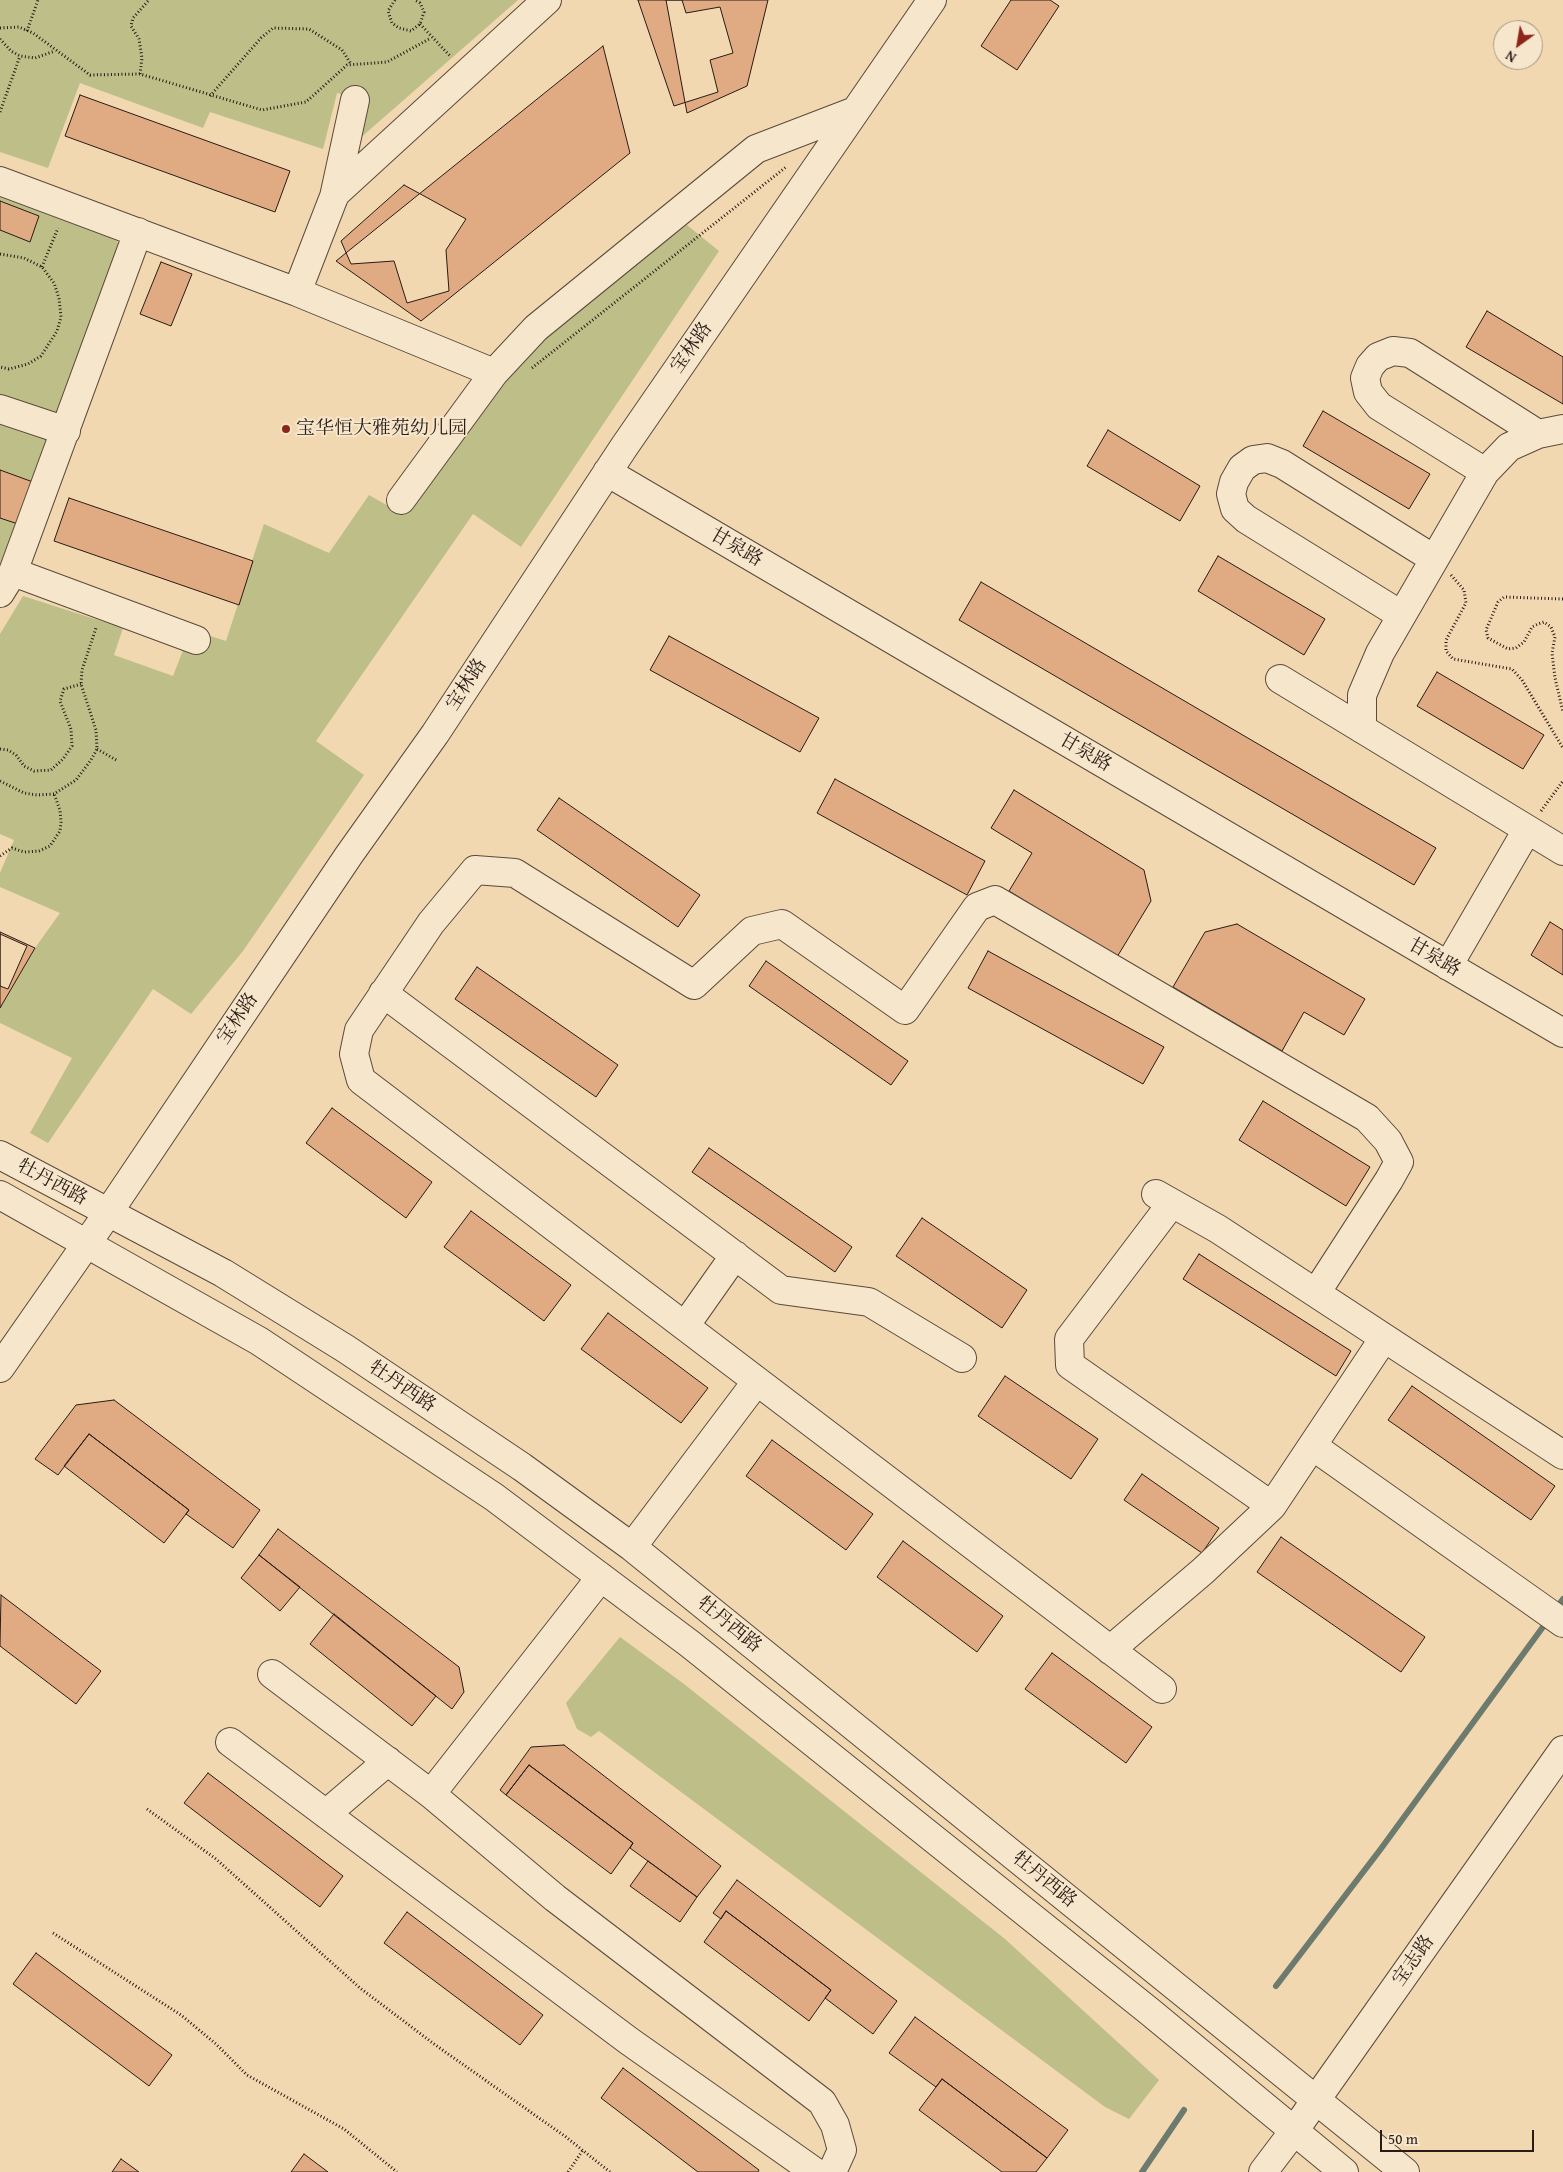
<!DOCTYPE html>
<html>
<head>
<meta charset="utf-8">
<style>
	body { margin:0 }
	#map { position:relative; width:1563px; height:2172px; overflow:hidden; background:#f1d8b0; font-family:"Gentium Book Plus",serif }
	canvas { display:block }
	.north { position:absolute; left:1493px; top:20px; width:50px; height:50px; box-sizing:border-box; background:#f6e6cc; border:1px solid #a49583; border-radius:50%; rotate:212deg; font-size:14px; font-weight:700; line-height:20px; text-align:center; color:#291b16 }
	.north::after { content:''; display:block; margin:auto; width:18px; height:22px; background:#8f2418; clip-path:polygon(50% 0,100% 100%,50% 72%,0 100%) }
	.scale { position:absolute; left:1380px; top:2130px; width:154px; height:22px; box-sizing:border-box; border:2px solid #291b16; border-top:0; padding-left:6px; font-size:15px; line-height:18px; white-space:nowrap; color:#291b16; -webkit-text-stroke:4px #f6e6cc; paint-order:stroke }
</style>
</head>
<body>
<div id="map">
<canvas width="1563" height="2172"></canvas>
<div class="north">N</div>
<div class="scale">50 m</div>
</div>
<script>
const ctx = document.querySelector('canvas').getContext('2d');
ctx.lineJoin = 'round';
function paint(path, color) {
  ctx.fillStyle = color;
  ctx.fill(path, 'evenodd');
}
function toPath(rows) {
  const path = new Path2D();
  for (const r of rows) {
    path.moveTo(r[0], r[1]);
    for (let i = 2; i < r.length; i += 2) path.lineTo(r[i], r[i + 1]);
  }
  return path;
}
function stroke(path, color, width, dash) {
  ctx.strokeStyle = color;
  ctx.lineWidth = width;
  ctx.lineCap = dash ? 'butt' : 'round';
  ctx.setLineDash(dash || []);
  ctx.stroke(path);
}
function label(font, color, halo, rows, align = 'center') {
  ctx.font = font + ' "Gentium Book Plus","Noto Serif SC",serif';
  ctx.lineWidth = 4;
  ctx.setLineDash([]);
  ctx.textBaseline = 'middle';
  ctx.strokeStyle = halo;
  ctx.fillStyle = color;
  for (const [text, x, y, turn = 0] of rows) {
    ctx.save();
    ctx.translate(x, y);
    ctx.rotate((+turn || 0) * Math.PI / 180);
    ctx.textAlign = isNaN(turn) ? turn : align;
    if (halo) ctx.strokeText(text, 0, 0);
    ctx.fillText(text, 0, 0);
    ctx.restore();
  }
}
paint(toPath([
	[0,0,518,0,358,140,368,101,337,93,323,149,210,112,203,128,80,83,48,168,0,152],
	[0,195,108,235,117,241,120,250,0,566],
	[687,225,719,251,521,547,473,514,316,741,364,775,243,951,191,1014,153,989,48,1143,30,1133,72,1058,0,1023,0,1008,35,948,60,913,0,887,0,873,14,840,0,834,0,634,23,596,123,628,114,655,173,676,191,630,226,641,264,524,329,553,369,495,404,515,514,362,556,324],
	[620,1637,684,1684,1005,1939,1159,2080,1129,2119,1105,2107,599,1731,591,1737,577,1729,566,1703]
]), '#bebe88');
stroke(toPath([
	[1555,1610,1563,1599],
	[1276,1986,1380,1850,1548,1620],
	[1142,2172,1184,2110]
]), '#6d7a6e', 6);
const building = toPath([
	[638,0,682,0,686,13,720,7,733,53,710,60,718,92,674,106,638,0],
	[666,0,768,0,747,86,687,113,666,0],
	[1011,0,1050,0,1059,6,1017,70,981,46,1011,0],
	[603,46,630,153,421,321,336,261,603,46],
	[80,95,290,171,275,212,65,136,80,95],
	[404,185,466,219,446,250,449,291,407,303,394,261,351,264,341,241,404,185],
	[0,201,39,216,30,242,0,230,0,201],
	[161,262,192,274,171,326,140,314,161,262],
	[1487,311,1563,357,1563,404,1466,347,1487,311],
	[1323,411,1430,474,1409,509,1303,446,1323,411],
	[1108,430,1200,486,1180,521,1087,466,1108,430],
	[0,470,33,482,18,524,0,518,0,470],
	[69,498,253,561,239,605,54,541,69,498],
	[1218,556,1325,619,1304,655,1198,591,1218,556],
	[981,582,1436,848,1414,885,959,620,981,582],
	[669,636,819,718,800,752,650,670,669,636],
	[1437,672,1544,735,1523,769,1417,706,1437,672],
	[835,779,985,861,967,895,817,813,835,779],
	[1014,790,1144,870,1151,901,1117,957,1009,891,1032,853,991,828,1014,790],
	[559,798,700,895,678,927,537,830,559,798],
	[1550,922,1563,930,1563,975,1531,955,1550,922],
	[1237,924,1365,999,1344,1035,1304,1012,1282,1051,1173,987,1205,932,1237,924],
	[0,932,35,948,0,1008,0,932],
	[0,934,27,946,8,989,0,986,0,934],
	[988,951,1164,1047,1143,1084,968,988,988,951],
	[766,961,908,1061,891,1085,749,986,766,961],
	[477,967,618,1065,596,1097,455,999,477,967],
	[1263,1101,1370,1167,1346,1206,1239,1140,1263,1101],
	[332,1108,432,1182,406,1218,306,1143,332,1108],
	[709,1148,852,1247,835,1272,692,1172,709,1148],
	[471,1211,571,1285,544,1321,444,1247,471,1211],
	[922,1218,1027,1290,1002,1328,896,1256,922,1218],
	[1199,1254,1351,1351,1336,1376,1183,1279,1199,1254],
	[608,1313,708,1388,681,1423,581,1349,608,1313],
	[1005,1376,1098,1439,1071,1479,978,1416,1005,1376],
	[1412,1386,1555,1486,1531,1520,1388,1420,1412,1386],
	[114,1400,260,1510,233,1548,186,1514,189,1510,89,1434,58,1475,35,1459,76,1405,114,1400],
	[89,1434,189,1510,164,1543,64,1466,89,1434],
	[772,1440,873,1514,846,1550,746,1476,772,1440],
	[1142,1474,1219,1528,1202,1553,1124,1500,1142,1474],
	[278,1529,459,1667,464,1692,452,1709,259,1555,278,1529],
	[1281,1537,1425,1637,1401,1672,1257,1572,1281,1537],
	[903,1541,1003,1616,977,1652,877,1577,903,1541],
	[259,1555,300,1587,280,1611,241,1578,259,1555],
	[1,1595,101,1671,76,1704,0,1646,1,1595],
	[334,1614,436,1696,412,1726,310,1644,334,1614],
	[1052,1653,1152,1727,1126,1763,1025,1689,1052,1653],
	[564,1745,721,1866,697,1897,630,1848,633,1843,529,1765,506,1795,500,1790,531,1747,564,1745],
	[529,1765,633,1843,611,1874,506,1795,529,1765],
	[208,1773,343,1876,320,1907,184,1803,208,1773],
	[648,1861,697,1897,680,1922,630,1886,648,1861],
	[737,1880,897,2001,873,2034,825,1998,831,1990,726,1911,721,1919,713,1913,737,1880],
	[726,1911,831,1990,809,2021,704,1942,726,1911],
	[407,1912,543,2015,520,2045,384,1943,407,1912],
	[36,1953,172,2055,149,2086,13,1984,36,1953],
	[915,2017,1068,2130,1047,2158,942,2079,936,2087,889,2053,915,2017],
	[623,2068,759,2170,758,2172,698,2172,601,2098,623,2068],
	[942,2079,1047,2158,1036,2172,1002,2172,919,2110,942,2079],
	[304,2154,328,2172,291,2172,304,2154],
	[121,2159,139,2172,112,2172,121,2159]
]);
paint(building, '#e0ab82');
stroke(building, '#291b16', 1);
const minor = toPath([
	[0,181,297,292,494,373],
	[334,197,355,100],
	[297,292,335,194,547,0],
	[0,409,66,431],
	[607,472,1563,1033],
	[1485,472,1379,406,1368,392,1365,378,1370,366,1378,357,1393,351,1410,353,1538,434],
	[401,500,494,373,536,328,756,149,855,111],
	[13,572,196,640],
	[0,593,13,572,138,232],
	[1401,615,1246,519,1235,509,1231,494,1234,482,1242,468,1253,460,1267,458,1282,464,1434,559],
	[1280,679,1563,851],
	[1362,729,1362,695,1380,653,1485,472,1509,447,1538,434,1563,429],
	[1448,966,1527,830],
	[383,993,781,1290,869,1302,962,1358],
	[0,1155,223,1273,346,1349,522,1467,632,1547,1405,2172],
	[1156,1194,1218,1229,1563,1455],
	[0,1195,259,1341,494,1497,690,1644,1149,2011,1344,2172],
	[1172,1203,1069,1339,1070,1365,1272,1506],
	[685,1326,735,1255],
	[0,1368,108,1213,349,855,435,734,624,447,932,0],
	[1314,1447,1563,1623],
	[632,1547,757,1381],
	[1110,1650,1203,1571,1272,1506,1384,1338],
	[272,1674,431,1794,555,1898,822,2102,835,2125,842,2150,832,2172],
	[1162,1689,361,1080,354,1054,359,1030,431,923,475,870,515,873,694,985,752,931,782,924,905,1010,977,907,995,900,1367,1118,1388,1141,1399,1162,1389,1180,1316,1293],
	[230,1742,629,2041,815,2172],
	[431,1794,601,1577],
	[326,1814,388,1761],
	[1263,2172,1294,2131,1563,1750]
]);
stroke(minor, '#5b4a3c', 30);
stroke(toPath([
	[395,0,388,11,392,23,399,28,411,31,420,24,424,12,420,3,415,0],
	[420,24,451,57],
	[0,28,19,27,33,33,90,75,140,74,262,110,306,102,347,65,387,62,431,38],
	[27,31,38,0],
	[0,39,11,51,20,56,35,58,55,51],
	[140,74,142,58,139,39,131,26,133,18,149,0],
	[210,96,261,38,273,28,309,29,342,50,351,64],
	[0,112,20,56],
	[0,254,24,258,42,267,54,283,59,298,61,317,57,331,41,356,28,364,9,369,0,367],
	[42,267,58,228],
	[532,368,786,167],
	[1451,575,1464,590,1466,603,1446,640,1446,651,1453,659,1512,669,1522,680,1563,748],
	[1563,599,1504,597,1498,602,1486,630,1488,638,1508,649,1516,648,1524,642,1532,627,1538,624,1544,622,1551,627,1555,637,1552,653,1555,678,1563,712],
	[0,749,8,750,16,755,24,766,34,771,51,770,63,759,72,746,71,729,60,701,64,689,81,684],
	[97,749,118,761],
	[0,781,24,793,37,795,54,794,76,780,91,760,97,749,96,730,81,684,82,670,96,628],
	[1541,811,1563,781],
	[0,856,12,848,24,852,39,851,50,846,60,831,61,822,60,810,54,794],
	[147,1809,216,1859,360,1988,434,2044,566,2137,610,2172],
	[53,1933,181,2015,216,2044,247,2075,344,2129,397,2172],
	[568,2172,583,2150]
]), '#291b16', 3, [1, 2.5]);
stroke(minor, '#f6e6cc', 28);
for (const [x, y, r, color] of [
	[286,429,5,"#8f2418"]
]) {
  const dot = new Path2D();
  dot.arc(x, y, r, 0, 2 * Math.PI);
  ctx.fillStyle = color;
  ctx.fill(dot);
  stroke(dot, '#f6e6cc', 2);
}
label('19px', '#291b16', '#f6e6cc', [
	["宝林路",692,348,-55],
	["甘泉路",736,548,30],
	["宝林路",467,685,-57],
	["甘泉路",1085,753,30],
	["甘泉路",1434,958,30],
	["宝林路",238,1019,-56],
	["牡丹西路",52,1183,28],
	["牡丹西路",402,1387,34],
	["牡丹西路",729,1625,39],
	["牡丹西路",1044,1880,39],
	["宝志路",1414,1961,-55]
]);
label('19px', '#291b16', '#f6e6cc', [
	["宝华恒大雅苑幼儿园",296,429]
], 'left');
</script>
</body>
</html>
